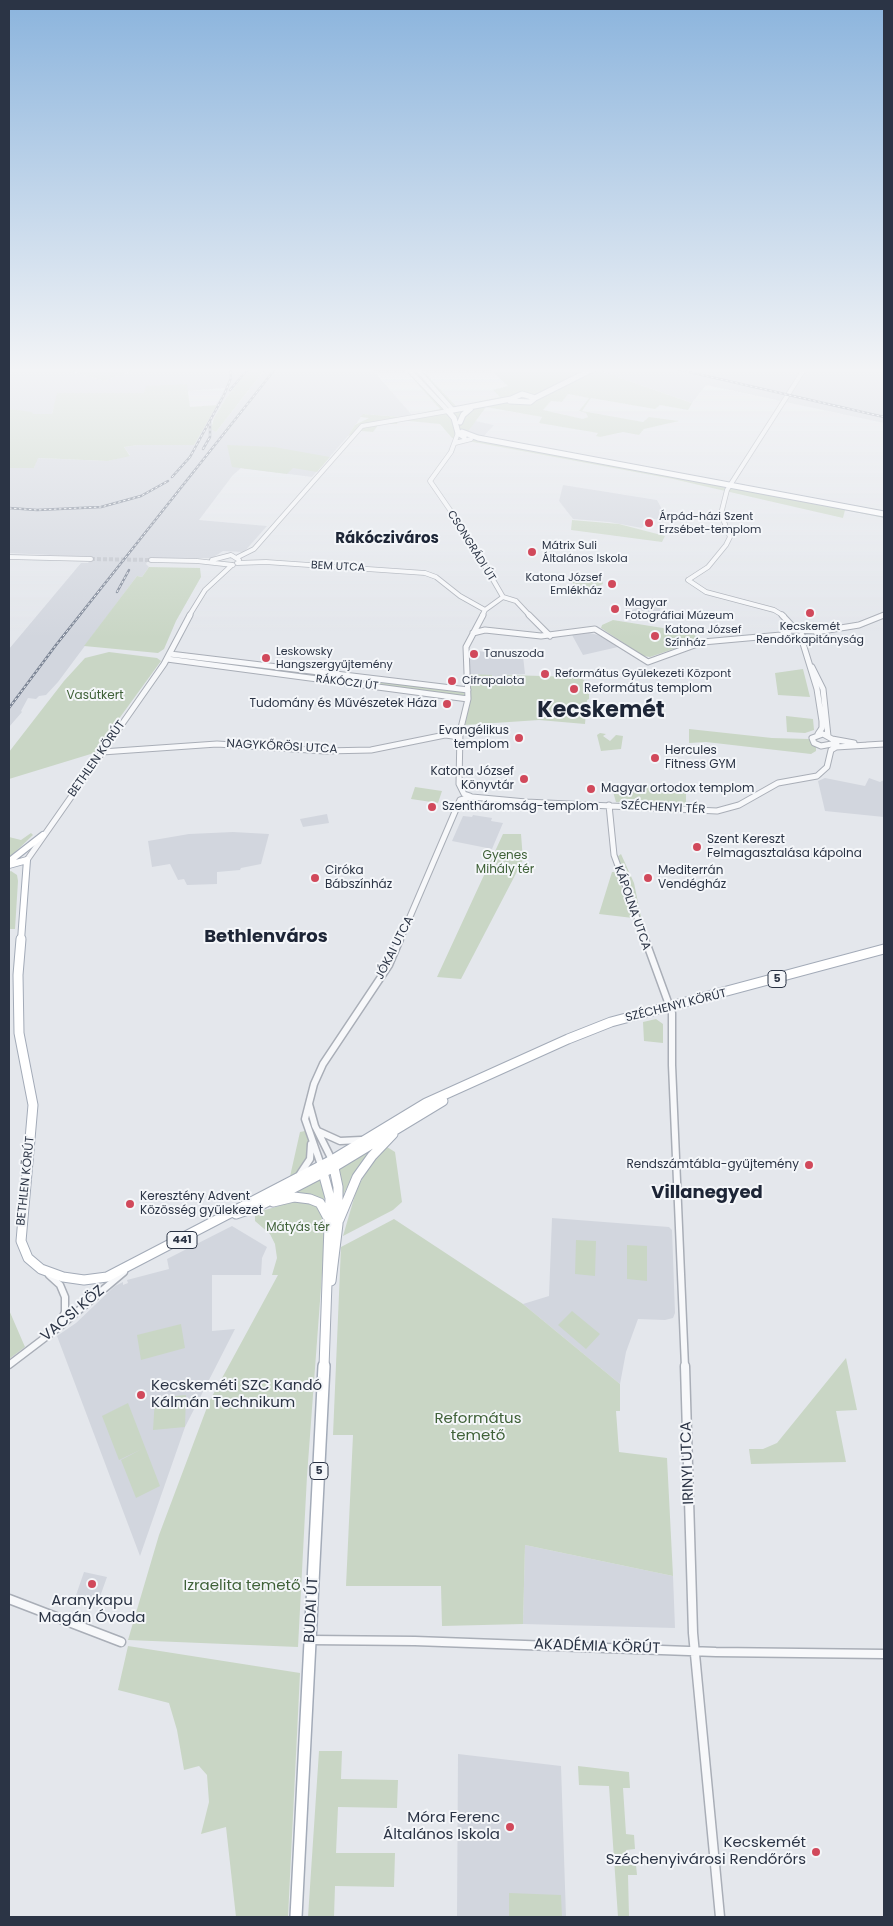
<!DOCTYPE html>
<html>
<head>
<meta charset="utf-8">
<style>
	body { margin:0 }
	#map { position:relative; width:893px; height:1926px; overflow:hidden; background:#e4e7ec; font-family:Poppins,sans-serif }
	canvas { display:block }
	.frame { position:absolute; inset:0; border:10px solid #2b3445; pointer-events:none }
</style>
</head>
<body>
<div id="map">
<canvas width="893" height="1926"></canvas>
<div class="frame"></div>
</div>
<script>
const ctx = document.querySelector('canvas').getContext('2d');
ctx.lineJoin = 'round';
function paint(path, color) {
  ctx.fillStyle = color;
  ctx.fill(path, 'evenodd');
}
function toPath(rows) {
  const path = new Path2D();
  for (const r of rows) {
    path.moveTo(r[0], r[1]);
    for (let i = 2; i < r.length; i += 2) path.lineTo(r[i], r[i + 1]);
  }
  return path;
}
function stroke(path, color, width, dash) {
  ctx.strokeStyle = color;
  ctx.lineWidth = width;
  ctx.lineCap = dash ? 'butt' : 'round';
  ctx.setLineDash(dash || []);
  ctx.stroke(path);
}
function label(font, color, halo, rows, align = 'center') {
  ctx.font = font + ' Poppins,sans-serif';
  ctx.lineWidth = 4;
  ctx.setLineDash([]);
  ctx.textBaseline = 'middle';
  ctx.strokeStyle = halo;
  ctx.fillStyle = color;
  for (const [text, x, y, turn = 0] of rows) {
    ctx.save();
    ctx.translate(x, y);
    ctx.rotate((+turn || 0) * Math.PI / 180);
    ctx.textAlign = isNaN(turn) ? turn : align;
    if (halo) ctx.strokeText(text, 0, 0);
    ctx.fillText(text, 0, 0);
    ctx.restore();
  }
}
paint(toPath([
	[9,368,61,368,104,381,140,368,250,368,226,398,211,423,216,432,266,368,371,368,412,415,402,417,363,414,348,436,312,477,241,468,233,475,199,520,267,526,244,552,223,551,212,558,150,558,146,564,149,567,142,577,137,576,58,682,46,695,39,696,36,699,28,698,21,711,22,712,9,727,9,649,81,563,88,563,93,557,9,553,9,468,34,468,37,458,108,461,130,455,124,447,138,445,194,445,225,388,187,391,187,384,144,393,58,393,52,414,32,414,9,409],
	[609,368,884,368,884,423,706,385,692,403,603,372],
	[475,421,494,425,484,436,467,433],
	[563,485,657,500,669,522,649,518,642,528,609,522,573,519,559,501],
	[655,599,662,603,657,621,628,617,626,613],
	[586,632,598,635,618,647,583,655,572,635],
	[469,650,523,656,525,674,505,675,505,677,470,674],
	[825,778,865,786,869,778,880,782,884,780,884,817,825,811,818,781],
	[327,814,329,823,303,827,300,819],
	[473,815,492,818,491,821,503,823,492,849,452,841,463,816,472,817],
	[233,832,269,834,261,864,241,868,240,870,217,872,217,884,187,885,184,879,178,880,170,864,152,867,148,841,189,834],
	[552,1218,669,1227,672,1230,675,1313,673,1318,665,1320,638,1319,626,1352,620,1384,523,1304,549,1296],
	[232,1226,267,1247,262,1258,261,1275,212,1275,212,1331,235,1329,185,1427,140,1556,57,1336,76,1323,115,1286,123,1282,123,1285,128,1283,127,1280,169,1269,167,1259],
	[525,1545,673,1576,675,1628,523,1624],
	[84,1572,107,1577,97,1605,74,1601],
	[458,1754,561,1766,566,1917,457,1917]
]), '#d2d6de');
paint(toPath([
	[61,368,140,368,104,381],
	[250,368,266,368,216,432,211,429,214,418,226,398],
	[403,368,420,368,456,406,500,397,493,390,508,386,488,368,609,368,603,372,692,403,688,410,660,405,655,409,591,398,582,411,643,422,649,417,679,421,644,429,639,435,623,432,600,437,596,436,598,433,539,423,542,417,486,407,467,433,884,511,884,518,845,510,843,518,673,479,452,438,440,424,399,420,397,424,379,424,373,432,361,431,348,436,355,425,369,418,360,417,363,414,402,417,440,409],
	[568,394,589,398,579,411,586,413,588,417,583,419,543,410,551,401,562,402],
	[187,384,190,407,217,405,194,445,138,445,124,447,130,456,108,461,38,458,34,468,9,468,9,409,32,412,33,414,52,414,57,393,144,393,146,386],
	[227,445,274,447,330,457,317,472,293,468,287,474,232,467],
	[572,520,619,524,665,536,662,542,571,530],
	[149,567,200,568,201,577,176,621,164,649,158,653,84,646,137,576,142,577],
	[601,576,603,584,575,596,572,579],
	[613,620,694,633,697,641,650,657,643,656,601,628,602,625],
	[109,652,157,658,161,661,94,753,9,779,9,752,64,681,85,658],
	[174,657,464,692,465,695,464,697,173,659],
	[803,669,810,697,778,695,775,673],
	[470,674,492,675,492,677,505,677,505,675,580,677,589,685,589,699,587,700,585,724,539,720,465,725,471,695],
	[786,716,813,719,814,730,805,733,787,732],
	[689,729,772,738,809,739,816,747,816,751,811,754,706,742,689,743],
	[600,733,606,734,603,736,610,741,616,735,623,736,621,749,601,751,597,735],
	[614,784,680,786,686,789,686,802,682,806,616,802,611,785],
	[415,787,442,791,438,803,411,799],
	[31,833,33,835,9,858,9,837,21,840],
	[503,834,521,834,523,860,461,979,437,977],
	[621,854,634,883,641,917,639,918,617,857],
	[11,871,17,875,18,881,15,929,9,929,9,872],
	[612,872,616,872,633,918,599,914],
	[656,1019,663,1024,663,1043,644,1041,643,1022],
	[305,1131,309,1143,309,1154,302,1169,289,1181,300,1132],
	[378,1142,356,1170,342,1197,337,1168],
	[387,1147,395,1152,402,1202,393,1210,343,1236,357,1188,372,1162],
	[322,1178,325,1206,296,1195,295,1193],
	[299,1200,316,1205,326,1220,307,1476,298,1647,128,1640,159,1535,209,1402,278,1275,272,1275,277,1258,275,1244,270,1234,255,1221,255,1213],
	[394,1219,523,1304,620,1384,620,1411,616,1411,619,1452,667,1458,673,1576,525,1545,523,1624,442,1626,441,1586,346,1586,353,1435,333,1435,341,1247],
	[576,1240,596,1241,595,1276,575,1274],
	[627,1245,647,1246,647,1281,627,1279],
	[9,1310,25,1347,9,1359],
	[572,1311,600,1334,586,1349,558,1325],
	[181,1324,185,1348,141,1360,137,1335],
	[846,1358,857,1410,836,1411,846,1462,751,1464,749,1449,763,1449,777,1443],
	[186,1395,185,1427,153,1430,155,1398],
	[128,1403,160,1486,136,1498,121,1460,142,1449,119,1460,102,1416],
	[128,1646,300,1673,288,1917,236,1917,226,1827,201,1834,209,1802,207,1775,199,1766,184,1770,177,1730,169,1703,118,1690],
	[319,1751,342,1751,341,1779,398,1780,397,1808,338,1807,336,1853,395,1853,394,1887,335,1886,334,1917,308,1917],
	[578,1766,629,1772,630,1788,623,1788,626,1834,634,1835,635,1849,626,1850,628,1865,636,1865,637,1875,628,1875,629,1917,618,1917,609,1786,579,1785],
	[509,1893,561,1895,562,1917,509,1917]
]), '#c9d6c5');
stroke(toPath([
	[91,559,151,560]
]), '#bfc3cb', 4, [4, 2]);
const minorFar3 = toPath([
	[407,368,448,411],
	[416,368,453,410],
	[458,433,451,452,430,481,466,533,503,597],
	[455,443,471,439],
	[9,557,91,559],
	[238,557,254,549,362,426,448,411],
	[151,560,197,561,233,565],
	[212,560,231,555,239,560],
	[237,563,266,562,425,573,436,577,460,596,485,610],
	[688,580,708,567,726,545,730,537,721,514,727,490,805,368],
	[688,580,706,592,774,610,784,616],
	[503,597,516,601,530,616],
	[189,616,205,590,232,565],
	[482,616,485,610,503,597],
	[882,616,884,615]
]);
const minorFar2 = toPath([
	[529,615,550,636],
	[782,615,796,630],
	[816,632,859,625,884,615],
	[473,633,485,630,541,636,595,629,648,662,703,642,781,635,791,630,818,631],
	[780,636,795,638,802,635],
	[801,637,817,689,822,721,822,728,818,734],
	[170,654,468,690],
	[167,659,468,699],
	[812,667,823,689,828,736],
	[837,743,821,746,814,743,812,738,823,734,832,739,854,743],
	[867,745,884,744],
	[102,752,217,744,325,751,371,750,445,735,453,736,460,741],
	[470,796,464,794,459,784,460,732,468,699,466,647,483,615],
	[609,805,614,855,645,940],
	[27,860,164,664,190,615],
	[400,940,460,800,472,797,526,802,717,811,739,805,778,783,817,776,827,767,831,750,836,747,869,745]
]);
const minorFar1 = toPath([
	[645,939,672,1013,672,1065,685,1367],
	[309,1104,315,1126,332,1160],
	[318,1131,340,1141,361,1140],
	[321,1165,305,1119,314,1084,323,1064,389,965,400,939],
	[300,1174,310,1159,311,1144],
	[49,1275,60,1285,65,1297,65,1312,59,1326],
	[9,1365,59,1327,124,1272]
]);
const minor = toPath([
	[685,1366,693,1633,720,1917],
	[9,1599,121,1642],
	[311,1640,415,1641,716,1652,884,1654]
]);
const majorFar3 = toPath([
	[535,398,595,368],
	[510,401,530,402,535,398],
	[460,422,463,415,471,408],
	[462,432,478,438,884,514],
	[464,437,458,433,454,418,448,411,511,399,522,394,535,398]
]);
const majorFar2 = toPath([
	[11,860,43,835],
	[9,865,27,860,21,940]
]);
const majorFar1 = toPath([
	[21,939,18,975,19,1033,33,1105,21,1241,28,1258,41,1269,63,1277,84,1280,107,1277,332,1160,426,1103,568,1039,611,1022,884,949],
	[321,1165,330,1198,324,1367],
	[273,1202,294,1197,310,1199,320,1203,327,1216],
	[236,1214,257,1207,334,1167,443,1101],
	[339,1220,357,1177,372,1156,393,1134],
	[331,1281,338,1224,338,1187,333,1163]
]);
const major = toPath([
	[296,1917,324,1366]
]);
stroke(minorFar3, '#a9aeb7', 5.5);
stroke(minorFar2, '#a9aeb7', 7);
stroke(minorFar1, '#a9aeb7', 9);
stroke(minor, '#a9aeb7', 11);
stroke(majorFar3, '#a3abb8', 7);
stroke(majorFar2, '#a3abb8', 8);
stroke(majorFar1, '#a3abb8', 11);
stroke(major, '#a3abb8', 14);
stroke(minorFar3, '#f7f8fa', 4);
stroke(minorFar2, '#f7f8fa', 5);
stroke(minorFar1, '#f7f8fa', 6);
stroke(minor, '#f7f8fa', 8);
stroke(majorFar3, '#fff', 5);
stroke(majorFar2, '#fff', 6);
stroke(majorFar1, '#fff', 9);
stroke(major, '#fff', 11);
const rail = toPath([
	[672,368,884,417],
	[230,390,249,368],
	[203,449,210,437,210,422],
	[172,477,190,457,224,395,231,378,230,368],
	[9,508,37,510,101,507,141,496,168,481],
	[117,592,129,570],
	[9,708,56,645,276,368]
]);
stroke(rail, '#7d8696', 2.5);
stroke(rail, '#f4f6f9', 1, [2.5]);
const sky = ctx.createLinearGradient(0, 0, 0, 638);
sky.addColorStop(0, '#8bb4dd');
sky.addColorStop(0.58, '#f3f4f6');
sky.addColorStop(1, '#f3f4f600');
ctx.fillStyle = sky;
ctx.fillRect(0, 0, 893, 638);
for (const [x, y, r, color] of [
	[649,523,5,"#d1495b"],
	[532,552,5,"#d1495b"],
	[612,584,5,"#d1495b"],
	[615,609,5,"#d1495b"],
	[810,613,5,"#d1495b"],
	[655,636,5,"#d1495b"],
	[474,654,5,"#d1495b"],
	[266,658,5,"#d1495b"],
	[545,674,5,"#d1495b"],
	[452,681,5,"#d1495b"],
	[574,689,5,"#d1495b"],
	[447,704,5,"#d1495b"],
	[519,738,5,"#d1495b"],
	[655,758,5,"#d1495b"],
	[524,779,5,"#d1495b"],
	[591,789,5,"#d1495b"],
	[432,807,5,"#d1495b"],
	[697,847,5,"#d1495b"],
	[315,878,5,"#d1495b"],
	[648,878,5,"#d1495b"],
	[809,1165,5,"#d1495b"],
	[130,1204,5,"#d1495b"],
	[141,1395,5,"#d1495b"],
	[92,1584,5,"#d1495b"],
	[510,1827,5,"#d1495b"],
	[816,1852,5,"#d1495b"]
]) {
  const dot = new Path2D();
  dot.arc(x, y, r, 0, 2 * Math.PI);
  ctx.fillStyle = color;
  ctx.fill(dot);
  stroke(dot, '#f4f6f9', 2);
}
label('11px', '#2b3445', '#f4f6f9', [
	["Árpád-házi Szent",659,517],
	["Erzsébet-templom",659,530],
	["Mátrix Suli",542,546],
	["Általános Iskola",542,559],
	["Katona József",602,578,"right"],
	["Emlékház",602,591,"right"],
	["Magyar",625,603],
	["Fotográfiai Múzeum",625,616],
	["Kecskemét",810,627,"center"],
	["Rendőrkapitányság",810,640,"center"],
	["Katona József",665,630],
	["Színház",665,643],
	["Leskowsky",276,652],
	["Hangszergyűjtemény",276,665],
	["Tanuszoda",484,654],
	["Református Gyülekezeti Központ",555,674],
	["Cifrapalota",462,681]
], 'left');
label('11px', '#2b3445', '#f4f6f9', [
	["CSONGRÁDI ÚT",471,546,58],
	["BEM UTCA",338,567,3],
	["RÁKÓCZI ÚT",347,683,7]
]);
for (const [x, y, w] of [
	[777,979,18],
	[182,1240,30],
	[319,1471,18]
]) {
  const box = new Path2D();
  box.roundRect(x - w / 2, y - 8.5, w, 17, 4);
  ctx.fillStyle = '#f4f6f9';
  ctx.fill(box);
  stroke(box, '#2b3445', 1);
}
label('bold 11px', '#2b3445', null, [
	["5",777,979],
	["441",182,1240],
	["5",319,1471]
]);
label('12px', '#2b3445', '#f4f6f9', [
	["Református templom",584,689],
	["Tudomány és Művészetek Háza",437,704,"right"],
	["Evangélikus",509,731,"right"],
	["templom",509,745,"right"],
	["Hercules",665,751],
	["Fitness GYM",665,765],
	["Katona József",514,772,"right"],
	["Könyvtár",514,786,"right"],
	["Magyar ortodox templom",601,789],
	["Szentháromság-templom",442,807],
	["Szent Kereszt",707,840],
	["Felmagasztalása kápolna",707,854],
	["Ciróka",325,871],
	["Bábszínház",325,885],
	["Mediterrán",658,871],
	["Vendégház",658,885],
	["Rendszámtábla-gyűjtemény",799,1165,"right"],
	["Keresztény Advent",140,1197],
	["Közösség gyülekezet",140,1211]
], 'left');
label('12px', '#3f6138', '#f4f6f9', [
	["Vasútkert",95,696],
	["Gyenes",505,856],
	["Mihály tér",505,870],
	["Mátyás tér",298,1228]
]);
label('12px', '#2b3445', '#f4f6f9', [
	["NAGYKŐRÖSI UTCA",282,747,3],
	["BETHLEN KÖRÚT",97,759,-55],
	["SZÉCHENYI TÉR",663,808,3],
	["KÁPOLNA UTCA",632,908,71],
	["JÓKAI UTCA",395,948,-63],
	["SZÉCHENYI KÖRÚT",676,1006,-14],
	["BETHLEN KÖRÚT",26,1181,-84]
]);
label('bold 15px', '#1d2536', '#f4f6f9', [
	["Rákócziváros",387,539]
]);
label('15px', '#2b3445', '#f4f6f9', [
	["VACSI KÖZ",73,1314,-40],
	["IRINYI UTCA",688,1463,-92],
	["BUDAI ÚT",312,1610,-87],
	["AKADÉMIA KÖRÚT",597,1647,2]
]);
label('15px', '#2b3445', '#f4f6f9', [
	["Kecskeméti SZC Kandó",151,1386,"left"],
	["Kálmán Technikum",151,1403,"left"],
	["Aranykapu",92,1601,"center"],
	["Magán Óvoda",92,1618,"center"],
	["Móra Ferenc",500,1818],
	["Általános Iskola",500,1835],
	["Kecskemét",806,1843],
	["Széchenyivárosi Rendőrőrs",806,1860]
], 'right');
label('15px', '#3f6138', '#f4f6f9', [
	["Református",478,1419],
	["temető",478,1436],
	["Izraelita temető",242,1586]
]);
label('bold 18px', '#1d2536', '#f4f6f9', [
	["Bethlenváros",266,937],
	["Villanegyed",707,1193]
]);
label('bold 22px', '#1d2536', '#f4f6f9', [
	["Kecskemét",601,711]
]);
</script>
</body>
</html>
